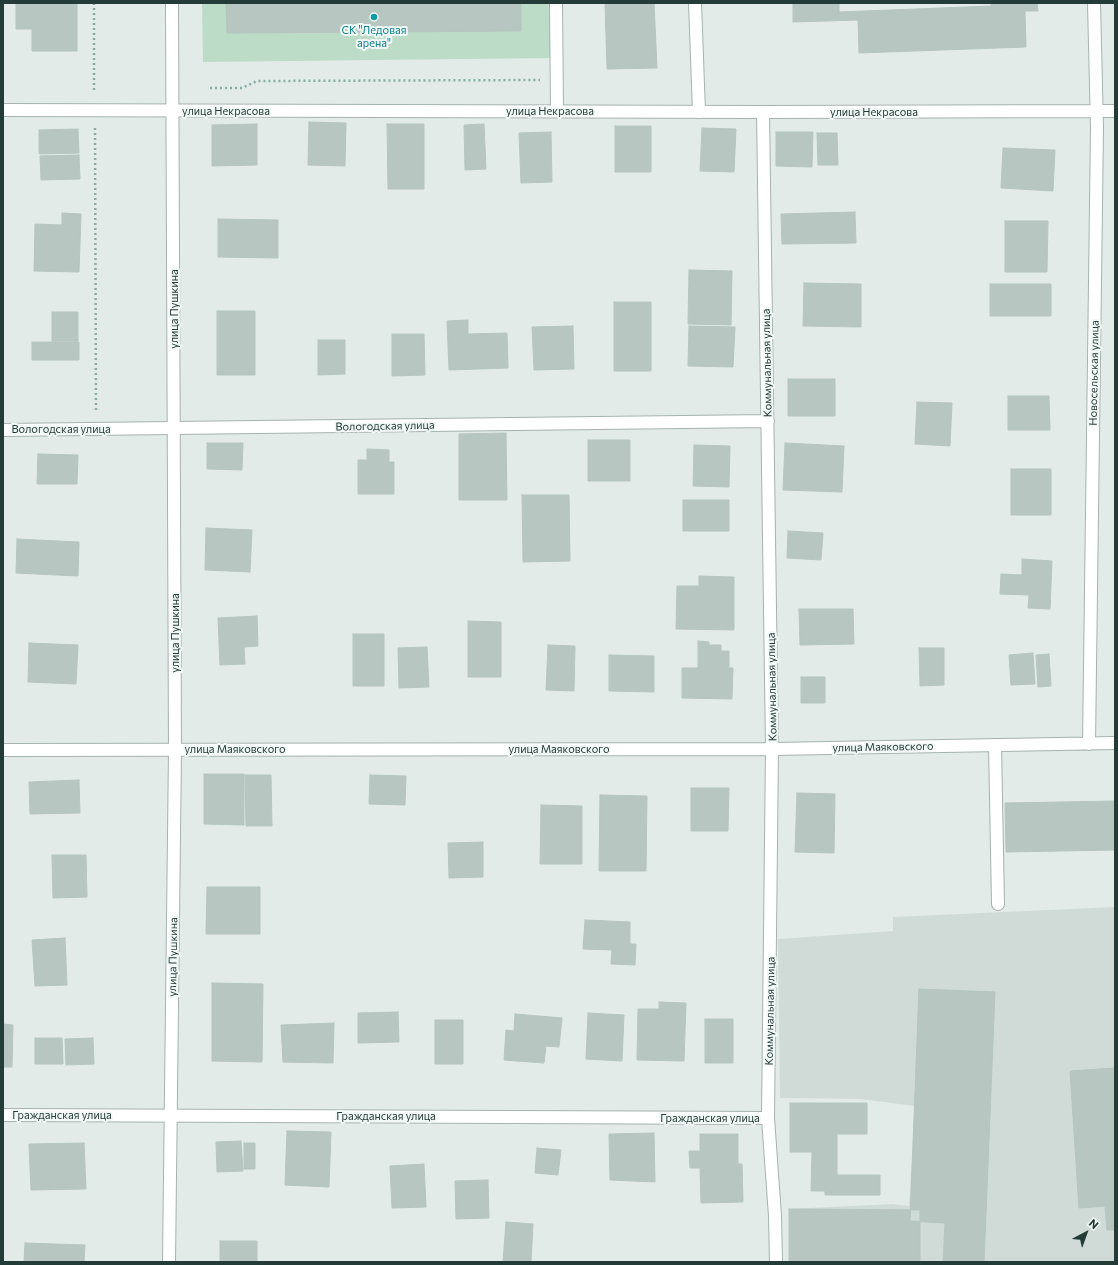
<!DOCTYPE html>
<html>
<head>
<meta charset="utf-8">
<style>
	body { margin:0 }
	#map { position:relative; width:1118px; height:1265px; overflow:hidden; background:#e2ebe8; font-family:Commissioner,sans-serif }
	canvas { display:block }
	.frame { position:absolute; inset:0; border:4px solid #233c37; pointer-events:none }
	.north { position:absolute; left:1066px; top:1213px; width:40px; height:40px; -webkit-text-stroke:3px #f2f8f6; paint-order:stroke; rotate:41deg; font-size:11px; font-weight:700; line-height:16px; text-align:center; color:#233c37 }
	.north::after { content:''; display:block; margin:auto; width:14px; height:18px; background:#233c37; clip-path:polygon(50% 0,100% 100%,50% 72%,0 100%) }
</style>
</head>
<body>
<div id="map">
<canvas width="1118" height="1265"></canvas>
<div class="frame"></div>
<div class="north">N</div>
</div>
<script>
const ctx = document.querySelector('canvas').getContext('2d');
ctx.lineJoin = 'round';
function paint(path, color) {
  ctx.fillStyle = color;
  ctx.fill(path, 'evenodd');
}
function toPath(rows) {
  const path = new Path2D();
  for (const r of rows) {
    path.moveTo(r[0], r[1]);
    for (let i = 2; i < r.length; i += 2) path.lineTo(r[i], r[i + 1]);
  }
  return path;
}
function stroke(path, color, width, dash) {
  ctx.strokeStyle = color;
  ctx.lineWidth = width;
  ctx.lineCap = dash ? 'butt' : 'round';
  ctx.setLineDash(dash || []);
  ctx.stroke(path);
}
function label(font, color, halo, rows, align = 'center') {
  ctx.font = font + ' Commissioner,sans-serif';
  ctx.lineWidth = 4;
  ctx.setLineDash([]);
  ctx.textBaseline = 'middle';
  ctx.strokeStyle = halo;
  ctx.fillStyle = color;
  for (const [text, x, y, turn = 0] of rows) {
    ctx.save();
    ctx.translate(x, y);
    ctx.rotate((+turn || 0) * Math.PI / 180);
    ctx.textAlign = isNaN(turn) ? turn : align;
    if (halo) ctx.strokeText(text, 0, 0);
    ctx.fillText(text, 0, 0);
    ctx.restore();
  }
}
paint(toPath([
	[1115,907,1115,1262,789,1262,789,1209,893,1204,909,1206,915,1106,860,1099,780,1098,778,939,893,931,893,917]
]), '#d0dbd7');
paint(toPath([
	[202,3,551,3,552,58,203,62]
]), '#bcdcc7');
const building = toPath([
	[16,3,77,3,77,51,32,51,32,29,16,29,16,3],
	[226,3,521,3,521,31,227,33,226,3],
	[605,3,654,3,657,68,607,69,605,3],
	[793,3,839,3,839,12,991,6,991,3,1037,3,1038,11,1025,11,1026,47,859,53,858,20,793,22,793,3],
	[309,122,346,123,345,166,308,165,309,122],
	[257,124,257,165,212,166,212,125,257,124],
	[387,124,424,124,424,189,388,189,387,124],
	[484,124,486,169,465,170,464,125,484,124],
	[615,126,651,126,651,172,615,172,615,126],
	[702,128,736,129,734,172,700,171,702,128],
	[78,129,79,153,39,154,39,130,78,129],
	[551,132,552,182,521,183,519,133,551,132],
	[776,132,813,132,812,167,776,166,776,132],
	[817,133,837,133,838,165,818,165,817,133],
	[1003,148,1055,150,1053,191,1001,188,1003,148],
	[79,155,80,179,41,180,40,156,79,155],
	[855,212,856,243,782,244,781,214,855,212],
	[62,213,81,214,79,272,34,271,35,224,62,225,62,213],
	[218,219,278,220,278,258,218,257,218,219],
	[1005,221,1048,221,1047,272,1005,272,1005,221],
	[689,270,732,271,731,325,688,324,689,270],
	[804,283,861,284,861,327,803,326,804,283],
	[990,284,1051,284,1051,316,990,316,990,284],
	[614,302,651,302,651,371,614,371,614,302],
	[217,311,255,311,255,375,217,375,217,311],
	[52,312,78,312,78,341,52,341,52,312],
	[468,320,468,334,507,333,508,368,449,370,447,321,468,320],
	[573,326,574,369,534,370,532,327,573,326],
	[689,326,735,327,733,367,688,366,689,326],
	[392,334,424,334,425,375,392,376,392,334],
	[318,340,345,340,345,374,318,375,318,340],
	[32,342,79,342,79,360,32,360,32,342],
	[788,379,835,379,835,416,788,416,788,379],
	[1008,396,1049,396,1050,430,1008,430,1008,396],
	[917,402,952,403,950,446,915,444,917,402],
	[506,433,507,500,459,500,459,434,506,433],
	[588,440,630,440,630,481,588,481,588,440],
	[207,443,243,443,242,470,207,469,207,443],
	[785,443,844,446,842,492,783,490,785,443],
	[694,445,730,446,729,487,693,486,694,445],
	[367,449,389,450,389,462,394,462,394,494,358,494,358,460,367,460,367,449],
	[38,454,78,455,77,484,37,484,38,454],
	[1011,469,1051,469,1051,515,1011,515,1011,469],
	[522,495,569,495,570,561,523,562,522,495],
	[683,500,729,500,729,531,683,531,683,500],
	[206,528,252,530,250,572,205,570,206,528],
	[788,531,823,533,821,560,787,558,788,531],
	[17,539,79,542,78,576,16,573,17,539],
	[1022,559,1052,561,1050,609,1028,608,1029,595,1000,594,1001,574,1022,575,1022,559],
	[699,576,734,577,734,630,676,629,677,586,699,586,699,576],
	[799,609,853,609,854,644,800,645,799,609],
	[257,616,258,646,244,647,245,664,220,665,218,618,257,616],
	[468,621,501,622,501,677,468,677,468,621],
	[353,634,384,634,384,686,353,686,353,634],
	[698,641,709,642,709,645,721,645,721,651,729,651,729,668,733,668,732,699,682,698,682,668,698,668,698,641],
	[29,643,78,645,76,684,28,682,29,643],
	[548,645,575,646,574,691,546,690,548,645],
	[427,647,429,687,399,688,398,648,427,647],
	[919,648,944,648,944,685,920,686,919,648],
	[1033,653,1035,684,1011,685,1009,655,1033,653],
	[1049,654,1051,686,1038,687,1036,655,1049,654],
	[609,655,654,656,654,692,609,691,609,655],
	[801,677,825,677,825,703,801,703,801,677],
	[204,774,244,774,244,825,204,824,204,774],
	[245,775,271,775,272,826,246,826,245,775],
	[370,775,406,776,405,805,369,804,370,775],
	[79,780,80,813,30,814,29,782,79,780],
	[691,788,729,788,728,831,691,831,691,788],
	[797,793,835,794,834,853,795,852,797,793],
	[600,795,647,796,646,871,599,871,600,795],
	[1115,801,1115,850,1006,852,1005,803,1115,801],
	[541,805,582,806,582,864,540,864,541,805],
	[483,842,483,877,449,878,448,843,483,842],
	[52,855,86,855,87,897,53,898,52,855],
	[207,887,260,887,260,934,206,934,207,887],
	[585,920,630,922,630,944,636,944,635,965,611,964,612,950,583,949,585,920],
	[65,938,67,985,35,986,32,940,65,938],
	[212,983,263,984,262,1062,212,1061,212,983],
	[919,989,995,992,984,1262,943,1262,945,1223,910,1221,919,989],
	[659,1002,686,1003,684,1061,637,1060,638,1009,659,1009,659,1002],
	[398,1012,399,1042,358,1043,358,1013,398,1012],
	[588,1013,624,1015,622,1061,586,1059,588,1013],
	[515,1014,562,1018,559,1047,546,1046,544,1063,504,1060,506,1030,514,1031,515,1014],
	[705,1019,733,1019,733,1063,705,1063,705,1019],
	[435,1020,463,1020,463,1064,435,1064,435,1020],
	[334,1023,333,1063,283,1062,281,1025,334,1023],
	[3,1024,13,1025,12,1067,3,1067,3,1024],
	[35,1038,62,1038,63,1064,35,1064,35,1038],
	[93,1038,94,1064,66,1065,65,1039,93,1038],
	[1115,1068,1115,1230,1107,1230,1105,1206,1079,1208,1070,1071,1115,1068],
	[790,1103,867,1103,867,1134,837,1134,837,1175,880,1175,880,1195,825,1195,825,1191,811,1191,812,1152,790,1152,790,1103],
	[287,1131,331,1132,329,1187,285,1185,287,1131],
	[654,1133,655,1182,610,1180,609,1134,654,1133],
	[700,1134,738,1134,738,1164,742,1164,743,1202,701,1203,700,1168,690,1168,689,1151,700,1151,700,1134],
	[241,1141,243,1171,217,1172,216,1142,241,1141],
	[84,1143,86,1189,31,1190,29,1144,84,1143],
	[244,1143,255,1143,255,1169,244,1169,244,1143],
	[537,1148,561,1150,558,1175,535,1173,537,1148],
	[424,1164,426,1207,392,1208,390,1166,424,1164],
	[488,1180,489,1218,456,1219,455,1181,488,1180],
	[789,1209,920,1210,920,1262,789,1262,789,1209],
	[506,1222,533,1224,531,1262,503,1262,506,1222],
	[220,1241,257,1241,257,1262,220,1262,220,1241],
	[25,1243,85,1245,84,1262,24,1262,25,1243]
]);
paint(building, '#b7c6c1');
stroke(building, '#b5c5bf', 1);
const service = toPath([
	[556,3,557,110],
	[695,3,699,112],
	[1097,111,1115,111],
	[995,745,998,904]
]);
const minor = toPath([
	[3,110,763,112,1097,111],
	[763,112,772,749,768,1118,775,1216,776,1262],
	[3,430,768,421],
	[1089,744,1097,128,1094,3],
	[3,750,772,749,1115,743],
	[3,1115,768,1118]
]);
const tertiary = toPath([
	[169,1262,175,750,172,3]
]);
stroke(service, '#a5b3af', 14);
stroke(minor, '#a5b3af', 14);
stroke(tertiary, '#a5b3af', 14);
stroke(toPath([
	[94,3,94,93],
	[210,88,242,88,257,81,540,80],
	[95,128,96,411]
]), '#84aea4', 2.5, [2, 3]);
stroke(service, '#fff', 12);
stroke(minor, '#fff', 12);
stroke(tertiary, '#fff', 12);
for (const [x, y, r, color] of [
	[374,17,4,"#0f9aa8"]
]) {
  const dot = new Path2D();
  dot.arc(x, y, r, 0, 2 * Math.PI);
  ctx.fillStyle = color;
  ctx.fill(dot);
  stroke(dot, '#f2f8f6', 1.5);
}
label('11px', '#0d838f', '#f2f8f6', [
	["СК \"Ледовая",374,30],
	["арена\"",374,43]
]);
label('11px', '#233c37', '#f2f8f6', [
	["улица Некрасова",226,111],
	["улица Некрасова",550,111],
	["улица Некрасова",874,112],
	["улица Пушкина",174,309,-90],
	["Коммунальная улица",767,363,-91],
	["Новосельская улица",1094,373,-89],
	["Вологодская улица",385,426,-1],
	["Вологодская улица",61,429],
	["улица Пушкина",175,633,-90],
	["Коммунальная улица",772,687,-91],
	["улица Маяковского",883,747,-1],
	["улица Маяковского",235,749],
	["улица Маяковского",559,749],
	["улица Пушкина",173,957,-89],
	["Коммунальная улица",770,1011,-89],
	["Гражданская улица",62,1115],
	["Гражданская улица",386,1116],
	["Гражданская улица",710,1118]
]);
</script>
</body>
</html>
